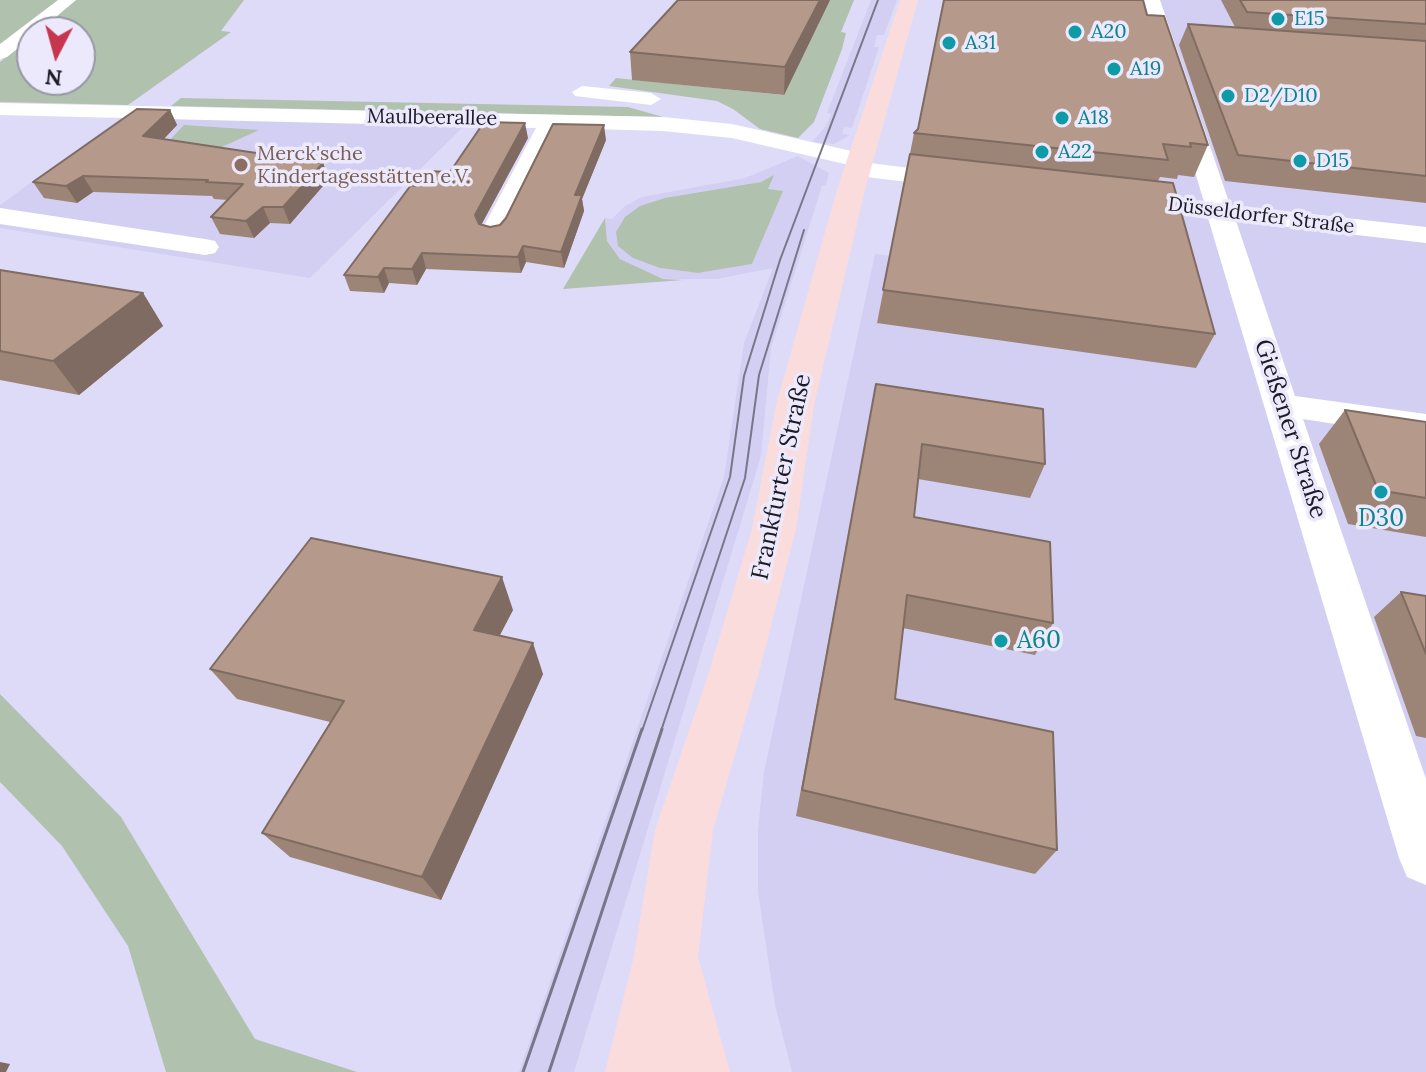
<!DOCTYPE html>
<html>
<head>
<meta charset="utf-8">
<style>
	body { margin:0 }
	#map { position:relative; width:1426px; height:1072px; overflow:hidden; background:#dedbf8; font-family:Lora,serif }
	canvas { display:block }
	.north { position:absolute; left:16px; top:16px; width:80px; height:80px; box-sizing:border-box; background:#ebe9fb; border:2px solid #9897a5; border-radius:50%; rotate:186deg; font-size:22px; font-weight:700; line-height:32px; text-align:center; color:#1c1b25 }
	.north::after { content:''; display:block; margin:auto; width:28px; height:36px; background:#c7364f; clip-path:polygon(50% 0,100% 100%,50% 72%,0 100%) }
</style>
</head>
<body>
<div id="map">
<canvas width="1426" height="1072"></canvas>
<div class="north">N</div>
</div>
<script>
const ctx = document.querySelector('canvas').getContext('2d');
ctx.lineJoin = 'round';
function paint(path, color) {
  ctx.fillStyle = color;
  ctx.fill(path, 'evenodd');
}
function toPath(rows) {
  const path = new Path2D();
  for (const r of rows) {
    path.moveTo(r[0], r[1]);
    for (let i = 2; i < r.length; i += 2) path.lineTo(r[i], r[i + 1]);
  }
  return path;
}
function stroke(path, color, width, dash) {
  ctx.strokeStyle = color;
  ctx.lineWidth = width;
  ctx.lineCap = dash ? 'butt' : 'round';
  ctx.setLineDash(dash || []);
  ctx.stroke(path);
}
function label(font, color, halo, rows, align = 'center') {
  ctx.font = font + ' Lora,serif';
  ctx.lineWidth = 7;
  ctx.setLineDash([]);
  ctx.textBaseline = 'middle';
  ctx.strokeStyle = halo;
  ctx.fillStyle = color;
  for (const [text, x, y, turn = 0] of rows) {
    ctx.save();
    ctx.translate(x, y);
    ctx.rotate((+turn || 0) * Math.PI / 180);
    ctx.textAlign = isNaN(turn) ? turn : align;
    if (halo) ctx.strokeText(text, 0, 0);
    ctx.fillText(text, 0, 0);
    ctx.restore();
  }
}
paint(toPath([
	[871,0,897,0,884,35,877,35,874,47,879,47,852,128,844,127,842,134,850,135,834,144,812,142,826,126,831,114,827,113],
	[944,0,1426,0,1426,1072,792,1072,775,1005,758,892,758,829,764,772,875,254,893,256],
	[122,117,466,124,310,278,0,228,0,205],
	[798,156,829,173,826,185,822,186,771,348,761,456,574,1072,519,1072,724,477,744,343,773,268,717,279,663,279,620,259,607,241,605,218,612,219,625,206,642,197,745,178],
	[773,176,767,190,782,191,752,264,698,273,660,268,730,188,761,182]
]), '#d3cff3');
paint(toPath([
	[0,0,61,0,0,47],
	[76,0,244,0,221,31,231,32,128,105,0,102,0,62,32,36,32,80,80,80,80,32,37,32],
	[830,0,854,0,841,32,846,33,842,49,814,122,798,138,760,129,733,109,717,101,609,86,616,78,783,95],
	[181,98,628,107,663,117,171,106],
	[184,125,259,130,202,156,140,172],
	[774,175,768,189,783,191,752,264,698,273,660,268,633,258,618,246,616,232,625,217,640,206,665,198,761,182],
	[605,218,607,241,620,259,663,279,683,280,563,289],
	[0,694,121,817,255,1039,357,1072,166,1072,128,946,62,846,0,782]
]), '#b0c2ad');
paint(toPath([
	[58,0,76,0,38,32,32,32,32,37,7,57,0,59,0,44,58,0],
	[1144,0,1160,0,1230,205,1426,227,1426,243,1236,221,1295,396,1426,414,1426,438,1303,419,1426,779,1426,885,1407,877,1399,858,1208,218,1124,208,1115,205,1111,200,1115,195,1124,192,1204,202,1144,0],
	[582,86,651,93,661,99,651,105,575,96,572,92,582,86],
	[0,103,663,117,732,124,869,155,873,160,870,163,957,174,966,176,969,181,966,186,957,188,858,176,850,174,846,169,849,165,732,138,663,131,557,128,507,232,503,238,494,240,485,238,481,232,536,128,0,115,0,103],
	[0,208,205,239,215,241,219,247,215,253,205,255,0,224,0,208]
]), '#fff');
paint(toPath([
	[900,0,918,0,865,190,814,405,796,529,759,672,713,830,698,957,730,1072,605,1072,634,956,655,830,709,672,752,529,776,405,837,190,900,0]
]), '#fbdcdc');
stroke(toPath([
	[642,731,730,477,744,376,780,260,878,0],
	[661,731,745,478,759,375,804,230]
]), '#787689', 2);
stroke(toPath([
	[523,1072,642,729],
	[549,1072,662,729]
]), '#787689', 3);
paint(toPath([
	[678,0,830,0,784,95,632,80,630,52],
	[1221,0,1426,0,1426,203,1225,181,1179,45,1188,24,1235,27],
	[1147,15,1208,145,1194,177,1178,175,1177,179,1160,177,1158,181,1215,334,1196,368,877,323,914,133,918,129],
	[170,110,177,125,164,139,323,163,329,179,290,224,270,223,254,238,220,234,211,217,228,200,214,199,212,196,93,192,77,203,44,198,33,182],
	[528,138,481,225,490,227,500,225,606,140,582,199,584,211,564,268,526,262,521,273,426,269,417,285,389,283,384,293,350,291,344,275,415,186,450,172],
	[0,270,143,293,163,326,79,395,0,380],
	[876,384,1045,464,1030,498,918,479,914,517,1053,623,1035,655,903,628,895,699,1057,850,1035,874,796,816],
	[1345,410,1426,422,1426,537,1348,524,1319,444],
	[1401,592,1426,596,1426,738,1416,736,1374,617],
	[513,610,499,636,543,674,441,900,290,857,262,833,330,722,237,699,210,669]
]), '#9c8477');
paint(toPath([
	[820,0,830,0,784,95,785,67],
	[170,110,177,125,151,152,143,136],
	[525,123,528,138,478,231,475,215],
	[604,125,606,140,582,199,584,211,564,268,561,252,575,195],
	[323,163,329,179,290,224,283,207],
	[83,176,93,192,77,203,66,186],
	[263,207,270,223,254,238,246,221],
	[523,246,526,262,521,273,518,257],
	[422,253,426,269,417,285,412,269],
	[384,268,389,283,384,293,378,277],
	[143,293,163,326,79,395,53,361],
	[502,577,513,610,486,662,474,630],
	[533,643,543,674,441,900,422,877],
	[0,1062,10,1064,6,1072,0,1072]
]), '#7f6b61');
const building = toPath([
	[678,0,820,0,785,67,630,52,678,0],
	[944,0,1143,0,1147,15,1164,16,1208,145,1190,143,1191,147,1163,144,1168,160,914,133,918,129,944,0],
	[1240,0,1426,0,1426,24,1247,12,1240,0],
	[1188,24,1426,41,1426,176,1238,155,1188,24],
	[137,109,170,110,143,136,323,163,283,207,263,207,246,221,211,217,243,184,206,182,208,180,83,176,66,186,33,182,137,109],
	[484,122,525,123,475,215,479,224,490,227,500,225,506,218,553,124,604,125,575,195,582,195,561,252,523,246,518,257,422,253,412,269,384,268,378,277,344,275,411,185,415,186,426,171,450,172,484,122],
	[910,154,1173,183,1215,334,883,290,910,154],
	[0,270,143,293,53,361,0,351,0,270],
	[876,384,1043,409,1045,464,922,444,914,517,1050,542,1053,623,907,595,895,699,1053,732,1057,850,802,790,876,384],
	[1345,410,1426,422,1426,498,1378,490,1345,410],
	[311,538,502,577,474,630,533,643,422,877,262,833,344,701,210,669,311,538],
	[1401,592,1426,596,1426,654,1401,592]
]);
paint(building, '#b5998a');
stroke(building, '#7f6b61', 2);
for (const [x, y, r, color] of [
	[1278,19,8,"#0f9aa8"],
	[1075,32,8,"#0f9aa8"],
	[949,43,8,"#0f9aa8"],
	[1114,69,8,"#0f9aa8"],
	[1228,96,8,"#0f9aa8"],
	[1062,118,8,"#0f9aa8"],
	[1042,152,8,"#0f9aa8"],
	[1300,161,8,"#0f9aa8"],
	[241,165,8,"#8d6e63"],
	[1381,492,8,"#0f9aa8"],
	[1001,641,8,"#0f9aa8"]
]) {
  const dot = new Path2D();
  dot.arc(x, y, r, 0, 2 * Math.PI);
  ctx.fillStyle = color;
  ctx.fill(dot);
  stroke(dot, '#ebe9fb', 3);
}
label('20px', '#0d838f', '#ebe9fb', [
	["E15",1294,19],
	["A20",1091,32],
	["A31",965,43],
	["A19",1130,69],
	["D2/D10",1244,96],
	["A18",1078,118],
	["A22",1058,152],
	["D15",1316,161]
], 'left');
label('20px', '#1c1b25', '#ebe9fb', [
	["Maulbeerallee",432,118,1],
	["Düsseldorfer Straße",1261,216,7]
]);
label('20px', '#785e54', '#ebe9fb', [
	["Merck'sche",257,154],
	["Kindertagesstätten e.V.",257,177]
], 'left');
label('24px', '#1c1b25', '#ebe9fb', [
	["Gießener Straße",1290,429,72],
	["Frankfurter Straße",782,477,-78]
]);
label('24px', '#0d838f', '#ebe9fb', [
	["D30",1381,519],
	["A60",1017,641,"left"]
]);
</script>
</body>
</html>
